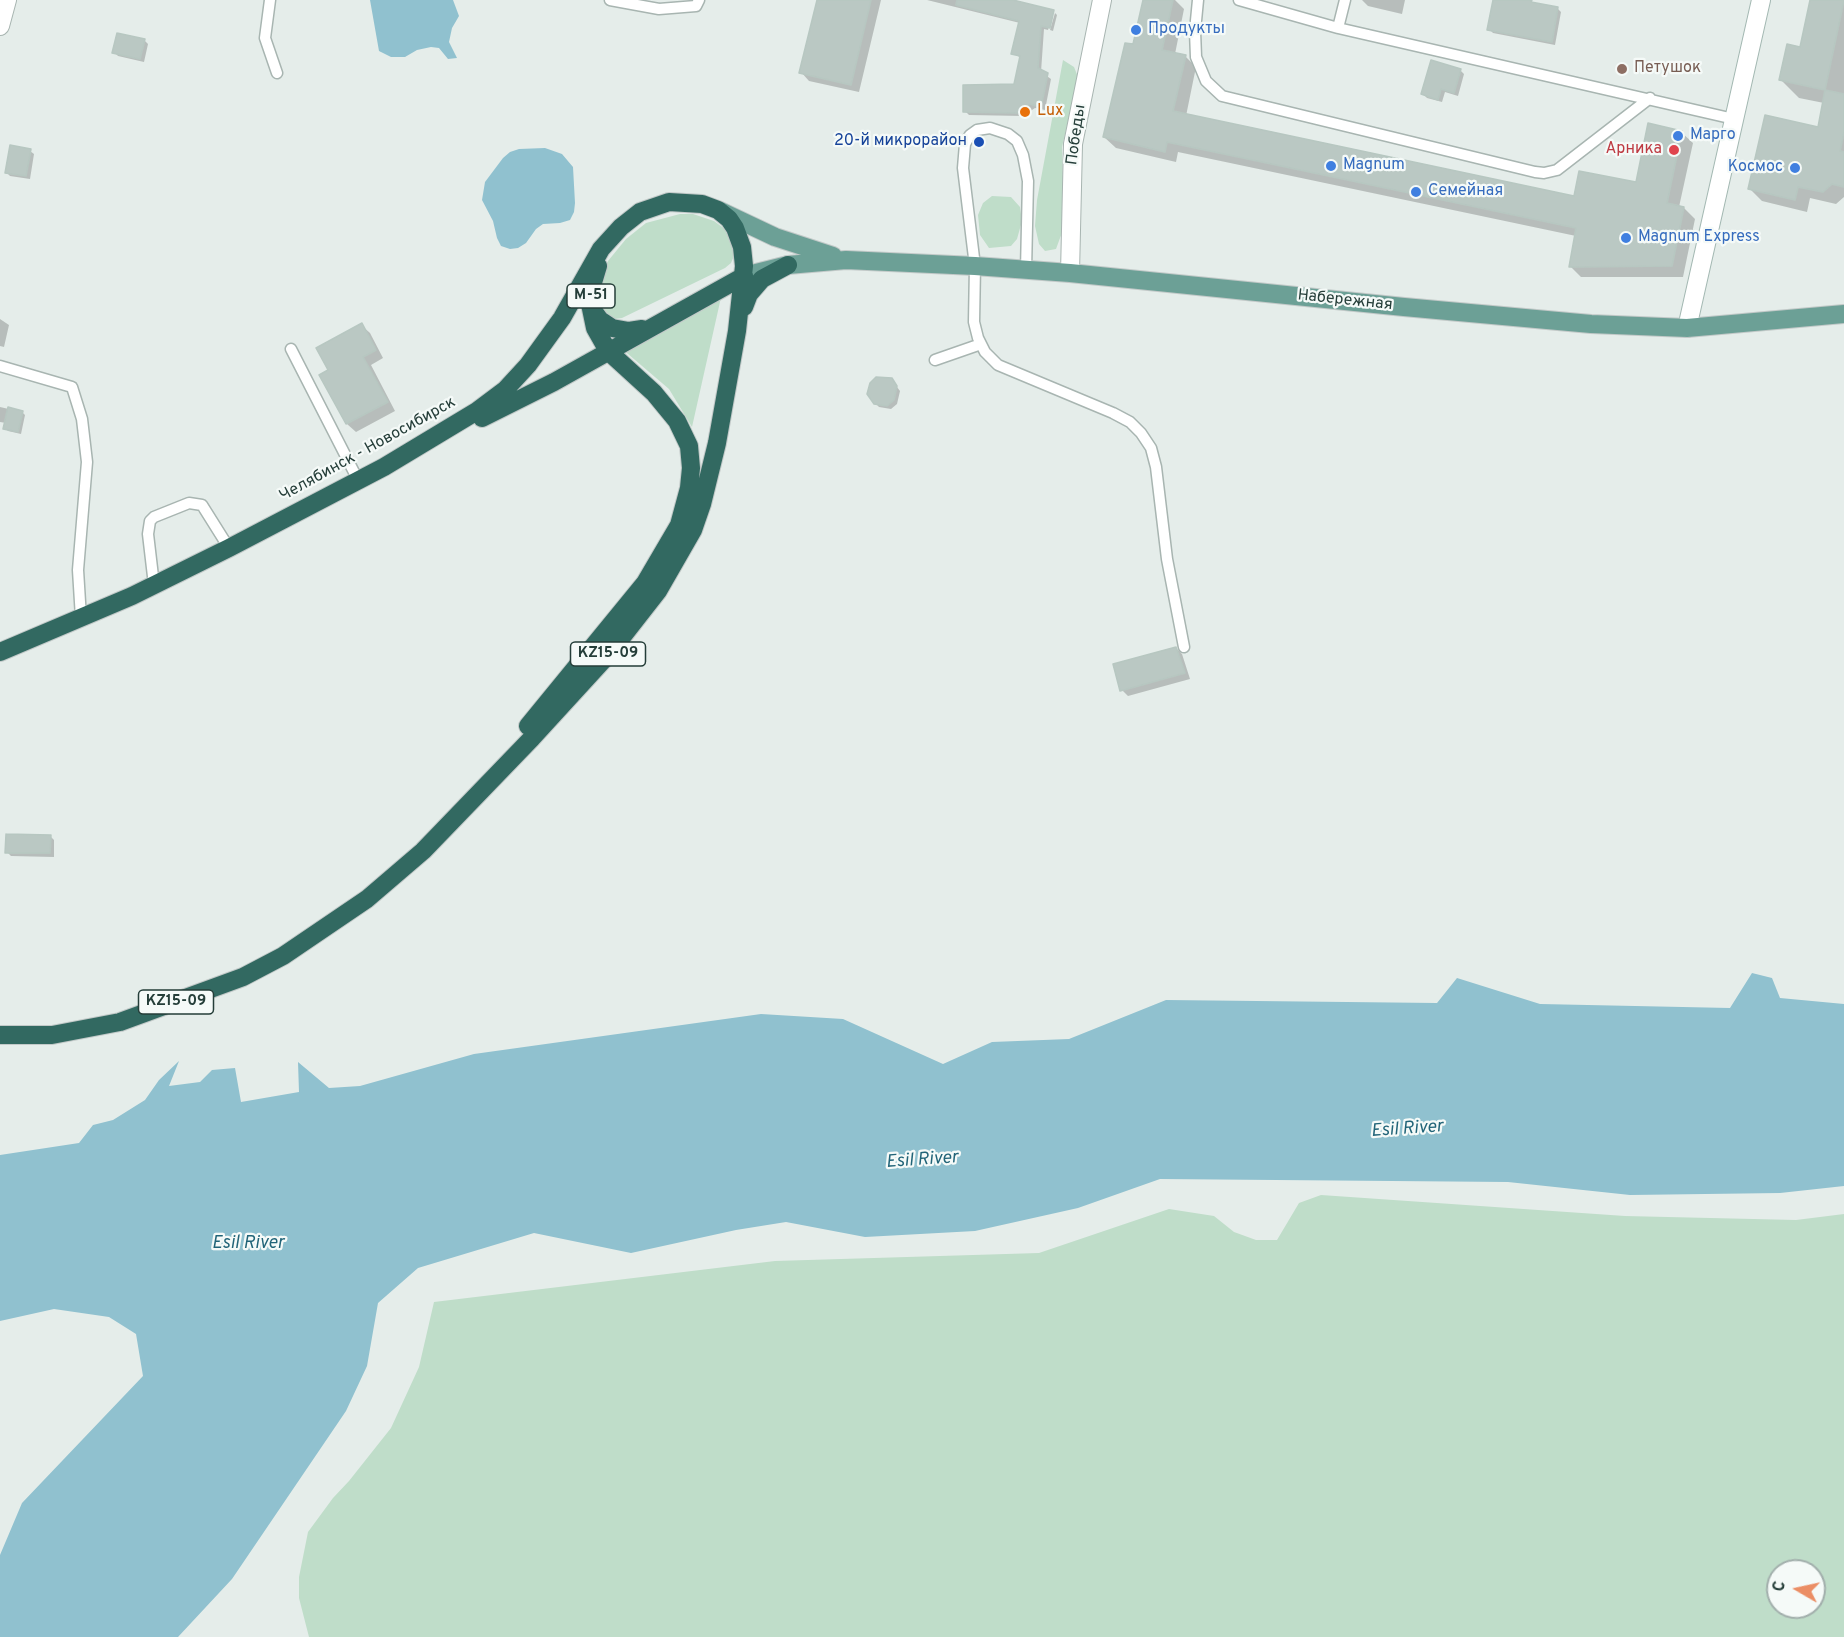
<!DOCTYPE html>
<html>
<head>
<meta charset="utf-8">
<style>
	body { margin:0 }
	#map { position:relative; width:1844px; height:1637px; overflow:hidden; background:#e5edea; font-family:Overpass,sans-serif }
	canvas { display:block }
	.north { position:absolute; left:1766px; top:1559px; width:60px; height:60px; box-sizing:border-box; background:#f5faf8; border:2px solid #a2afac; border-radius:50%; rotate:279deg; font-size:16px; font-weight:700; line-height:24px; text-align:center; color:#253e39 }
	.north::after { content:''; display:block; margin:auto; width:21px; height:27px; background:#eb8e65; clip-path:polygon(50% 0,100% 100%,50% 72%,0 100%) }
</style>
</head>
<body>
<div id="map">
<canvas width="1844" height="1637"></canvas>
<div class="north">С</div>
</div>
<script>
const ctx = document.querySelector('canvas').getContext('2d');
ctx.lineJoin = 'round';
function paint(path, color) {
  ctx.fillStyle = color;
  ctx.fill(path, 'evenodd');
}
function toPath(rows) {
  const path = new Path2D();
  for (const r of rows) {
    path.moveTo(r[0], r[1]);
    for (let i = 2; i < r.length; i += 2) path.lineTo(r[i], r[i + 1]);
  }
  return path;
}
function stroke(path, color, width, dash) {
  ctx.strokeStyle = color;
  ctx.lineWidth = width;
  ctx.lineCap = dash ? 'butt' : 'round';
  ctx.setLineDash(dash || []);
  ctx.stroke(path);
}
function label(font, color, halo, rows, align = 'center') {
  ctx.font = font + ' Overpass,sans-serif';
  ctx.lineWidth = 4.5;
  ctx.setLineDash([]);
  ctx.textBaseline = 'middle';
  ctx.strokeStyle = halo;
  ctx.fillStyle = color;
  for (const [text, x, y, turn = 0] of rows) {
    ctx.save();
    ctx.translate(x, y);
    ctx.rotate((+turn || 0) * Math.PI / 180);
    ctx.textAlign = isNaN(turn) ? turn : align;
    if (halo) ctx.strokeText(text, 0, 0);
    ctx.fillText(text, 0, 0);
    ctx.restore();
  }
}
paint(toPath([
	[1063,60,1074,67,1078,77,1062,147,1064,227,1056,249,1045,251,1039,244,1035,226,1037,200],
	[992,196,1011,197,1020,207,1022,221,1017,239,1011,246,989,248,980,235,978,215,983,203],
	[680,214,693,214,714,221,729,232,733,239,734,256,731,263,725,268,622,318,614,319,607,317,595,301,602,272,608,261,626,239,646,223],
	[722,293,692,427,669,389,621,348],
	[1321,1195,1625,1216,1796,1220,1844,1214,1844,1637,309,1637,299,1598,299,1577,308,1532,333,1498,349,1481,391,1428,419,1367,434,1302,775,1261,1039,1253,1169,1209,1214,1216,1234,1232,1256,1240,1277,1240,1299,1203],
	[1778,1571,1814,1571,1814,1607,1778,1607]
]), '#bfddc9');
paint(toPath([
	[370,0,453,0,459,16,452,28,449,42,457,58,448,59,439,48,431,47,417,50,405,57,391,57,379,51],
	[545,148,562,154,573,167,575,203,574,212,570,220,560,223,543,224,536,229,526,243,518,248,510,249,501,246,497,238,493,221,482,200,485,182,503,158,510,152,519,149],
	[1752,973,1772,978,1780,998,1844,1004,1844,1186,1780,1193,1630,1195,1508,1182,1160,1179,1078,1208,975,1231,865,1237,786,1222,736,1230,631,1253,534,1233,418,1268,378,1303,367,1366,346,1411,232,1579,178,1637,0,1637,0,1555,22,1503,143,1376,136,1334,109,1317,54,1309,0,1321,0,1155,79,1143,93,1125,113,1120,145,1100,159,1080,179,1061,169,1086,200,1082,212,1070,235,1068,241,1102,299,1092,298,1062,329,1088,360,1086,474,1054,761,1014,843,1019,943,1064,992,1042,1069,1039,1166,1000,1437,1003,1457,978,1540,1004,1730,1008]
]), '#90c1cf');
paint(toPath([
	[818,0,881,0,859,92,809,81,801,72],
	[927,0,1007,0,1053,12,1048,30,1044,29,1041,72,1051,79,1045,110,1035,108,1023,116,969,115,965,111,1016,85,1021,58,1013,53,1020,23],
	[1144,0,1175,0,1184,9,1175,54,1185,56,1196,67,1186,116,1575,198,1637,184,1681,132,1693,143,1679,207,1684,208,1695,219,1683,277,1581,277,1570,266,1576,236,1178,152,1176,162,1116,148,1104,137,1134,46],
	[1362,0,1405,0,1402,14,1368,6],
	[1494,0,1513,0,1558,9,1561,12,1555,45,1493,33,1489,29],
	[1812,0,1844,0,1844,197,1836,204,1810,198,1807,212,1762,201,1750,189,1819,128,1824,103,1799,98,1781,80,1801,49],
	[1055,13,1057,15,1053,31,1050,30],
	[144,40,148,44,144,62,118,56,114,52],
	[1461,71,1464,74,1458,96,1445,92,1442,102,1427,98,1423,94],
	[30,151,34,154,30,179,10,176,6,172],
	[0,319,9,325,4,347,0,346],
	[361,325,370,333,383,358,371,365,395,411,356,432,347,424,321,375,330,371],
	[891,379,900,391,897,404,891,409,879,407,875,403],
	[0,407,22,412,25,415,21,434,8,431,5,428,6,423,0,422],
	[1176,648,1182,654,1190,679,1128,696,1122,690],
	[50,836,54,840,54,857,11,856,7,852]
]), '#0003');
const building = toPath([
	[817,0,871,0,851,85,799,73,817,0],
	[957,0,1013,0,1054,10,1050,28,1041,26,1038,68,1048,73,1041,107,1030,104,1019,113,963,112,963,85,1014,84,1020,56,1011,54,1019,21,956,5,957,0],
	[1143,0,1173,0,1162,50,1186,55,1173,111,1574,196,1579,171,1636,182,1648,123,1682,131,1667,203,1684,207,1672,266,1569,267,1576,228,1167,142,1165,152,1103,137,1125,43,1133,44,1143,0],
	[1493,0,1532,0,1531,2,1558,7,1552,42,1487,30,1493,0],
	[1810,0,1844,0,1825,90,1779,80,1787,44,1800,47,1810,0],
	[117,33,145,39,140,59,112,53,117,33],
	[1431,60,1461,69,1454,93,1441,89,1438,100,1421,94,1431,60],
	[1825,90,1844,94,1844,132,1840,151,1844,152,1844,187,1832,184,1823,192,1798,187,1795,200,1748,189,1765,115,1818,127,1825,90],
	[10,145,31,149,26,176,5,173,10,145],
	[362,323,376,350,363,357,388,402,346,424,319,375,328,370,316,348,362,323],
	[876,377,892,378,897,386,894,400,887,406,874,404,867,394,870,383,876,377],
	[8,407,23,411,18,432,3,429,8,407],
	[1176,647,1185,673,1120,691,1113,664,1176,647],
	[6,834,51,835,50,853,5,853,6,834]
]);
paint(building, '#bac8c3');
stroke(building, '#b7c7c1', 1.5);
const lane = toPath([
	[270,0,265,38,277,73],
	[610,0,659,9,696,6,699,0],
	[1198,0,1195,31,1196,57,1206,81,1222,96,1535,172,1544,173,1557,170,1650,98],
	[1239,0,1338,28,1734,119],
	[1338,28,1345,0],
	[1026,270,1028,181,1023,155,1017,141,1008,134,990,128,977,130,970,135,965,144,963,168,975,266,974,322,978,338,985,352,998,365,1113,413,1130,422,1141,433,1151,448,1156,467,1167,559,1184,647],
	[291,349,358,480],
	[935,360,981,344],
	[0,366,72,387,82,419,87,462,78,570,81,618],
	[154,585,148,534,150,521,154,517,189,503,202,505,229,548]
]);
const street = toPath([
	[0,26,7,0],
	[1070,273,1073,144,1102,0]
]);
const secondary = toPath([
	[1687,328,1761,0]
]);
const primary = toPath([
	[720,211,775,237,833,256],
	[744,276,788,265,846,260,975,266,1070,273,1404,307,1591,324,1687,328,1844,314]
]);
const highway = toPath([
	[744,307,749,294,762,279,788,265],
	[592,309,600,320,612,328,629,331,642,329],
	[482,418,554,382,744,276],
	[0,652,132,596,229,548,384,467,477,411,505,390,528,365,562,318,601,249,621,227,640,212,669,202,702,204,718,210,729,219,735,228,742,247,744,266,737,331,717,443,702,504,693,530,658,591,608,655,532,738,423,851,367,899,283,956,243,977,120,1022,52,1035,0,1035],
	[528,726,645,583,679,525,689,488,691,468,689,446,677,421,654,393,608,351,595,328,590,304,592,286,598,266]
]);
stroke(lane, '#a8b5b1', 13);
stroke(street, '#a8b5b1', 20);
stroke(secondary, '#a3b8b2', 20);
stroke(primary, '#c2c9c8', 20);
stroke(highway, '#c2c9c8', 20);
stroke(lane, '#fff', 10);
stroke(street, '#fff', 18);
stroke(secondary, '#fff', 18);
stroke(primary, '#6ca096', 18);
stroke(highway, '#326961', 18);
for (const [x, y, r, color] of [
	[1136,30,6,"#3f7fe0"],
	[1622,69,6,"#8d6e63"],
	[1025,112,6,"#e8710a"],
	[1678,136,6,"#3f7fe0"],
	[979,142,6,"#1a4fb4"],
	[1674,150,6,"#e0444e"],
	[1331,166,6,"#3f7fe0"],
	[1795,168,6,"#3f7fe0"],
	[1416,192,6,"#3f7fe0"],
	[1626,238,6,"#3f7fe0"]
]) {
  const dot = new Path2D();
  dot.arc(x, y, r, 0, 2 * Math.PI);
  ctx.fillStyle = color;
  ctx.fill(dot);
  stroke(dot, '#f5faf8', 2);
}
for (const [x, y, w] of [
	[591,296,48],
	[608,654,75],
	[176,1002,75]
]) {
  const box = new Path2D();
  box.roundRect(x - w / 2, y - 12, w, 24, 4.5);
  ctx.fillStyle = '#f5faf8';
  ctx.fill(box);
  stroke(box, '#253e39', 1.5);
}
label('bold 15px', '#253e39', null, [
	["M-51",591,296],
	["KZ15-09",608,654],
	["KZ15-09",176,1002]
]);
label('16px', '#366cbe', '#f5faf8', [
	["Продукты",1148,30],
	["Марго",1690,136],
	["Magnum",1343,166],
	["Космос",1783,168,"right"],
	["Семейная",1428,192],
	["Magnum Express",1638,238]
], 'left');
label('16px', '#785e54', '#f5faf8', [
	["Петушок",1634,69]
], 'left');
label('16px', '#c56008', '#f5faf8', [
	["Lux",1037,112]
], 'left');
label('16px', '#253e39', '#f5faf8', [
	["Победы",1077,135,-82],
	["Набережная",1345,301,6],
	["Челябинск - Новосибирск",368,450,-29]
]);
label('16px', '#164399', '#f5faf8', [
	["20-й микрорайон",967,142]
], 'right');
label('16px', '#be3a42', '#f5faf8', [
	["Арника",1662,150]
], 'right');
label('italic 18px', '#216478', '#f5faf8', [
	["Esil River",1407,1130,-4],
	["Esil River",922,1161,-4],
	["Esil River",248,1244]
]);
</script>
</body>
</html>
